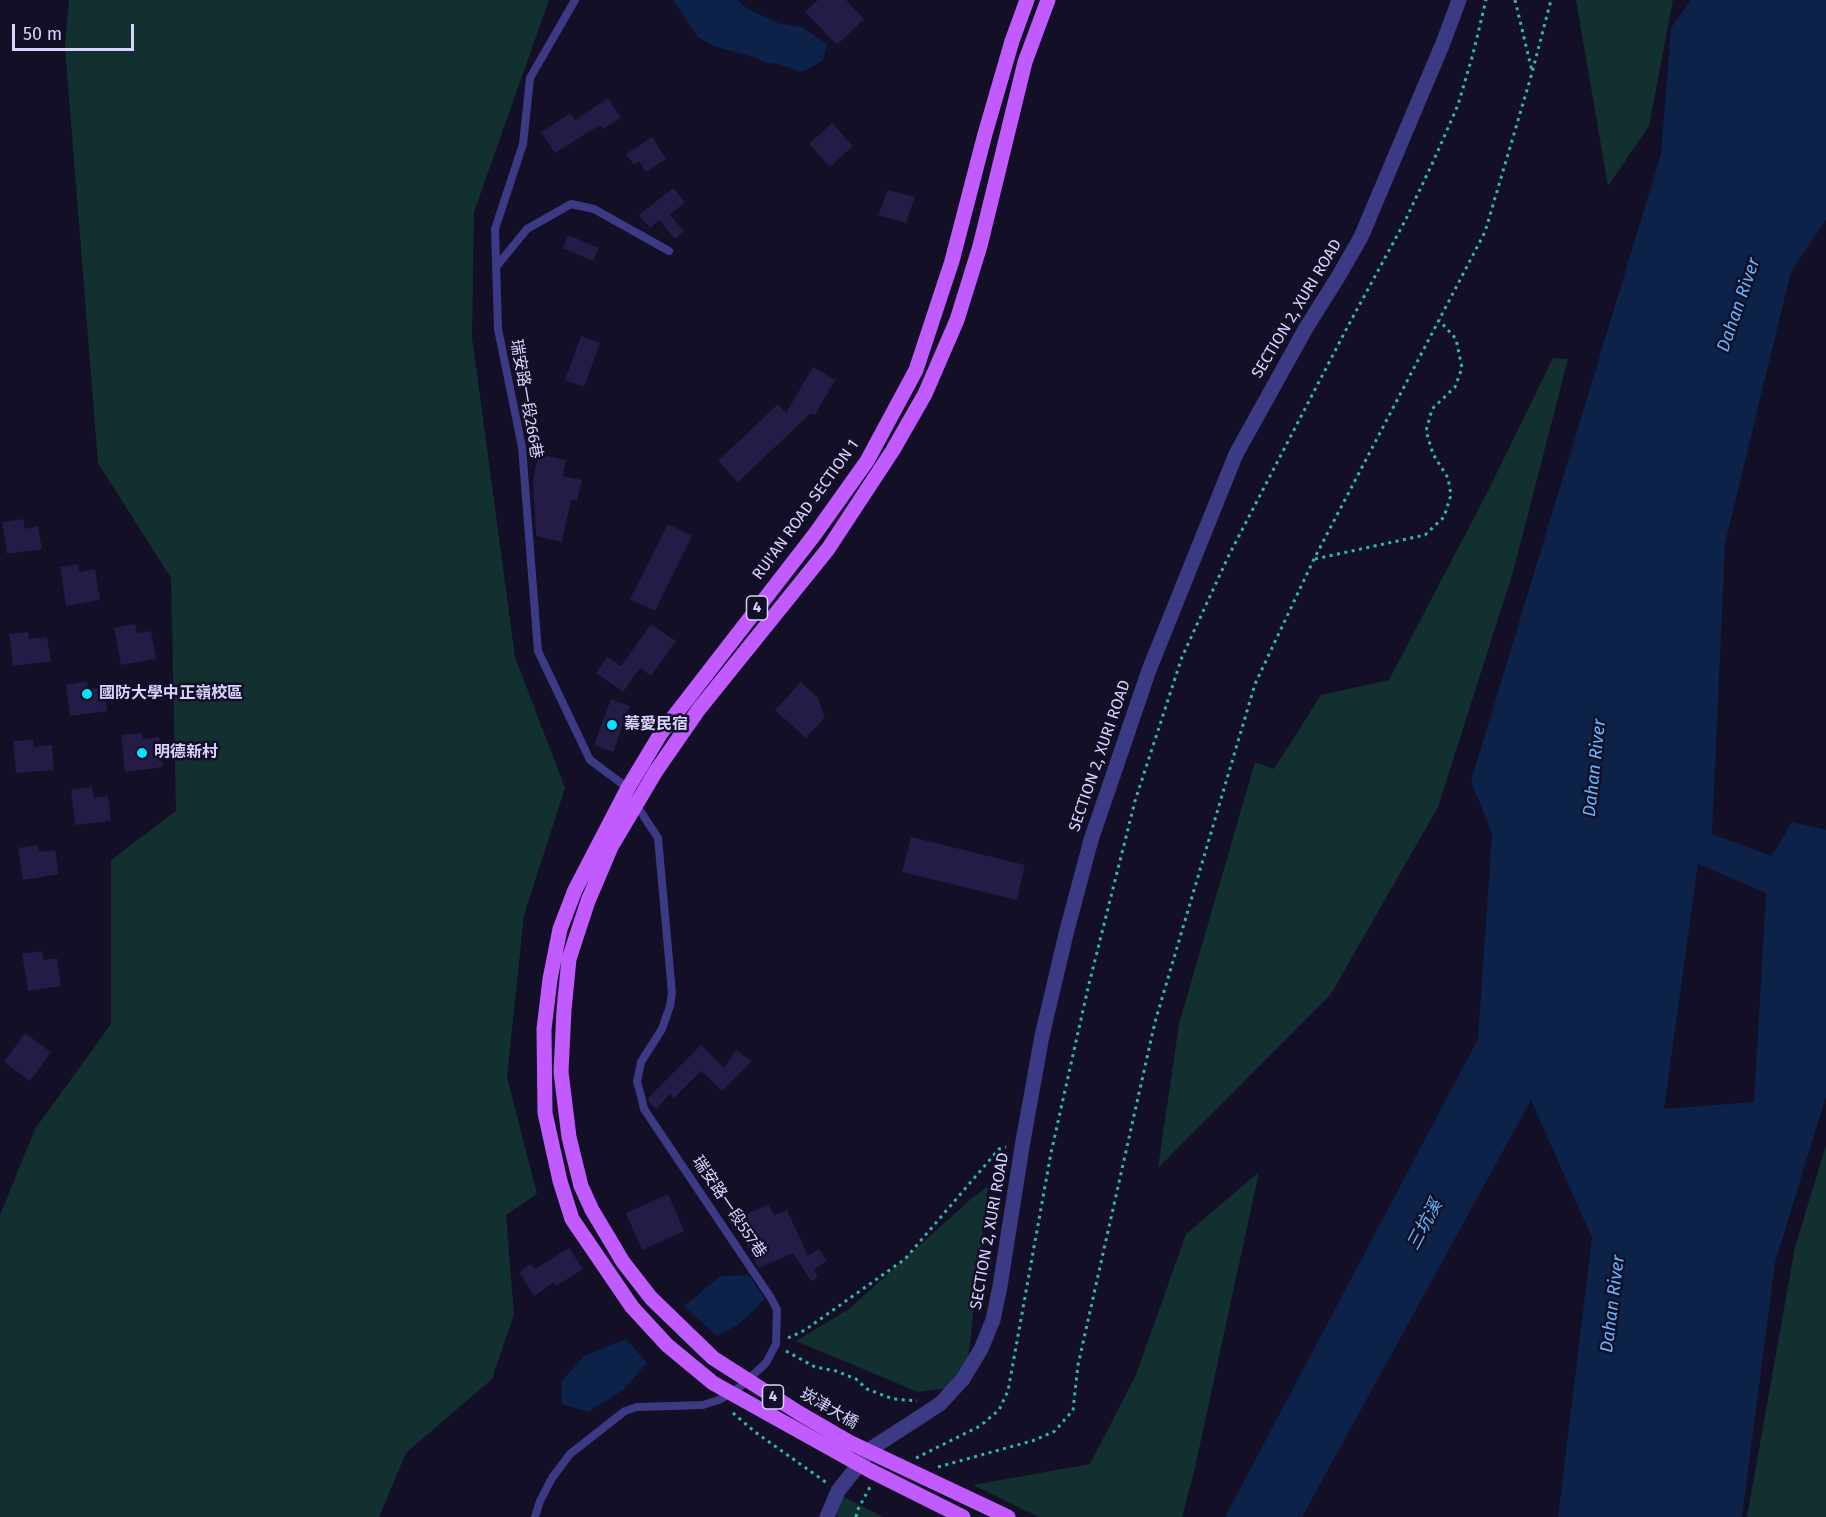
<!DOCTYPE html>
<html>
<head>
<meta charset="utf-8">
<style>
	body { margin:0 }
	#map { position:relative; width:1826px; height:1517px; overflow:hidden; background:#130f26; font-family:"Fira Sans",sans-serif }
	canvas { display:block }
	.scale { position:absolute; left:12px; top:24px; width:122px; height:27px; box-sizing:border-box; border:3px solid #d9d4ff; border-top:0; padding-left:8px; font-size:18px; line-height:21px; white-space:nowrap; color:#d9d4ff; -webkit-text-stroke:4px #130f26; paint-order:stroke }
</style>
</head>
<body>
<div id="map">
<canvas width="1826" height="1517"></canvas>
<div class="scale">50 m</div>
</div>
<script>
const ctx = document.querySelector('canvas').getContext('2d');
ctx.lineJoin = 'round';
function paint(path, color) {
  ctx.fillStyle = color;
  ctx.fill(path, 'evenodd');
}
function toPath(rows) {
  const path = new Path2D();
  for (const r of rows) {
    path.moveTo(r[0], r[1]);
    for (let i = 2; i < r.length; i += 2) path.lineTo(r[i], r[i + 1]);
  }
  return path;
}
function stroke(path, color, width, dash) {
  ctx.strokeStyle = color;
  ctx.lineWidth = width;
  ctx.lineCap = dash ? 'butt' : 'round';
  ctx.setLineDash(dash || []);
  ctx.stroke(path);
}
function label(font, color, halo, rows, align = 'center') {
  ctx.font = font + ' "Fira Sans","Noto Sans TC",sans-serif';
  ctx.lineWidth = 5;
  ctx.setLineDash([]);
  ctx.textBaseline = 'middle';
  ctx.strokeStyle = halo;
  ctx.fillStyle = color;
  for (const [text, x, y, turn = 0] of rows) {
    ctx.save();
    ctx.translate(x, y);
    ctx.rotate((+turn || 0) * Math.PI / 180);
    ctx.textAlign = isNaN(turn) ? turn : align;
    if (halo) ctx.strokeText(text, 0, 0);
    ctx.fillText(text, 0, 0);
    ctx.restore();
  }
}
paint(toPath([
	[69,0,549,0,474,212,472,337,515,657,565,788,524,915,507,1077,537,1194,506,1215,514,1314,492,1379,406,1453,379,1517,0,1517,0,1215,35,1129,111,1024,111,860,176,811,171,578,98,463,65,47],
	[1576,0,1673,0,1649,126,1608,186],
	[1553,358,1568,359,1513,572,1438,807,1331,994,1158,1168,1179,1024,1255,762,1274,769,1321,695,1389,680,1487,493],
	[1826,1145,1826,1517,1747,1517,1795,1247],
	[1259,1172,1194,1472,1182,1517,1039,1517,973,1485,1090,1464,1136,1375,1186,1234],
	[988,1186,967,1368,948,1388,918,1392,796,1341,849,1309,972,1198],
	[842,1496,883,1517,837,1517]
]), '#12302f');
paint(toPath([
	[673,0,737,0,748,9,777,23,801,27,827,44,823,60,807,70,800,72,779,64,766,63,757,58,713,46,697,36],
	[1691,0,1826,0,1826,220,1791,272,1725,543,1712,834,1772,856,1792,822,1826,830,1826,1096,1775,1263,1742,1517,1558,1517,1592,1238,1531,1100,1302,1517,1225,1517,1478,1039,1492,834,1471,781,1661,154,1671,28],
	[1698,864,1766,893,1754,1102,1664,1109],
	[749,1275,765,1299,739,1324,717,1336,684,1306,721,1276],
	[626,1339,647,1363,623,1390,588,1412,562,1404,561,1382,584,1356]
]), '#0c2248');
paint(toPath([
	[818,0,846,0,864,19,837,45,805,12],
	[608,98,621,118,603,129,600,125,555,153,541,132,571,113,575,120],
	[832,123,853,146,830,167,809,144],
	[652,137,666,159,646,172,639,161,634,165,626,154],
	[673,188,685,202,670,215,684,231,675,239,659,220,650,228,639,215],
	[888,190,915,197,906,223,878,215],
	[568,235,599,248,593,261,563,248],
	[581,336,600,343,584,387,565,380],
	[813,367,835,380,815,415,811,413,738,482,718,461,778,404,786,413],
	[538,454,566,460,563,476,582,480,577,501,571,500,562,542,536,536,533,481],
	[23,519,25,529,38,526,42,549,7,554,2,522],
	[668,524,692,536,655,611,630,599],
	[78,564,79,572,95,569,100,600,66,606,60,567],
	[135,624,137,633,151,631,156,659,121,665,114,628],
	[651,624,676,641,651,676,640,668,623,692,596,673,607,657,621,666],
	[28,632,29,639,47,637,51,661,13,666,9,634],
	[87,681,88,689,104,687,107,711,70,716,66,685],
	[801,682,818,698,825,717,806,738,775,710],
	[611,699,630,706,613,752,594,745],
	[142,733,143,739,159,737,163,767,125,772,121,735],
	[33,740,33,747,52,745,54,770,16,773,13,741],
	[92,787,94,798,108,796,111,821,75,825,71,790],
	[911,837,1025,865,1017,900,902,872],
	[38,845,39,852,55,850,59,874,23,880,18,848],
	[42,951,43,960,57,958,61,986,28,991,22,954],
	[25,1033,51,1052,30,1081,4,1062],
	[701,1045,724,1068,736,1050,752,1061,722,1091,701,1071,674,1098,670,1094,656,1109,649,1102,648,1098],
	[668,1194,684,1231,642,1250,626,1213],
	[769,1204,774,1215,787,1210,808,1256,819,1249,827,1261,814,1269,818,1278,811,1281,793,1253,759,1268,756,1264,736,1219],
	[569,1248,583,1269,556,1286,554,1282,534,1296,519,1272,531,1264,535,1269]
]), '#241b47');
stroke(toPath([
	[1515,0,1532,71],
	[1315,559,1425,535,1444,517,1451,495,1448,478,1433,454,1426,431,1432,409,1455,387,1462,368,1456,339,1439,320],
	[788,1338,805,1330,905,1259,999,1149,1006,1147],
	[786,1351,815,1367,836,1371,856,1379,867,1389,893,1399,917,1401],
	[733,1413,755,1432,827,1483],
	[916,1458,980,1426,999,1410,1008,1391,1051,1153,1088,988,1135,801,1182,657,1229,555,1348,326,1405,221,1433,162,1458,105,1473,54,1486,0],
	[938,1467,1035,1440,1055,1431,1073,1410,1078,1365,1155,1022,1255,684,1314,559,1485,232,1532,73,1551,0],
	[856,1517,857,1511,870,1487]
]), '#2fb8b0', 3, [3, 4.5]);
stroke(toPath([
	[575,0,530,78,523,144,495,229,498,329,522,447,538,651,590,760,628,788,630,791],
	[496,267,527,229,571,204,594,209,669,251],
	[535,1517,540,1501,552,1478,570,1454,625,1411,637,1407,703,1405,719,1400,740,1387,766,1363,776,1344,777,1310,771,1298,644,1109,641,1096,637,1082,641,1062,662,1029,670,1006,672,993,658,838,635,803]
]), '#3d3a85', 8);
stroke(toPath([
	[827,1517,838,1491,872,1448,940,1404,963,1379,981,1349,993,1320,1000,1286,1023,1141,1042,1036,1066,934,1091,840,1149,670,1236,454,1306,328,1338,277,1361,237,1443,43,1459,0]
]), '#3d3a85', 15);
stroke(toPath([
	[963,1517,871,1471,713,1383,667,1345,632,1307,572,1219,560,1181,545,1113,544,1029,550,979,560,929,575,890,628,788,661,733,815,534,867,461,916,370,952,261,985,134,1012,41,1027,0],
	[1008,1517,849,1442,799,1413,713,1358,651,1298,623,1262,592,1210,581,1186,569,1137,561,1072,564,1010,569,959,588,901,611,847,656,771,699,709,828,549,893,450,925,394,957,320,980,246,1025,62,1048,0]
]), '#c25bff', 15);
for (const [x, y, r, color] of [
	[87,694,6,"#00e5ff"],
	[612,725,6,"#00e5ff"],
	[142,753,6,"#00e5ff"]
]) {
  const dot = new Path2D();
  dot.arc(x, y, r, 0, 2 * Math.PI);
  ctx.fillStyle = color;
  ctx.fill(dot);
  stroke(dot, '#130f26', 2);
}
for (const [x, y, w] of [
	[757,608,21],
	[773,1397,21]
]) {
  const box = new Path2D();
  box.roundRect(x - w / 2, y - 12, w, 24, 4.5);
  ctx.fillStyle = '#130f26';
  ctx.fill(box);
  stroke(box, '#d9d4ff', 1.5);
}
label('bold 15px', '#d9d4ff', null, [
	["4",757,608],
	["4",773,1397]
]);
label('16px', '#d9d4ff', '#130f26', [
	["SECTION 2, XURI ROAD",1297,309,-59],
	["瑞安路一段266巷",526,399,80],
	["RUI'AN ROAD SECTION 1",806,510,-54],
	["SECTION 2, XURI ROAD",1100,756,-71],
	["瑞安路一段557巷",729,1207,56],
	["SECTION 2, XURI ROAD",990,1231,-80],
	["崁津大橋",829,1409,30]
]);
label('bold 16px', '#d9d4ff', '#130f26', [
	["國防大學中正嶺校區",99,694],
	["蓁愛民宿",624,725],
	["明德新村",154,753]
], 'left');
label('italic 18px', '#62b6ff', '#130f26', [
	["Dahan River",1739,305,-71],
	["Dahan River",1595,768,-84],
	["三坑溪",1425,1225,-62],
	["Dahan River",1613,1304,-83]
]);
</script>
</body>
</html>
